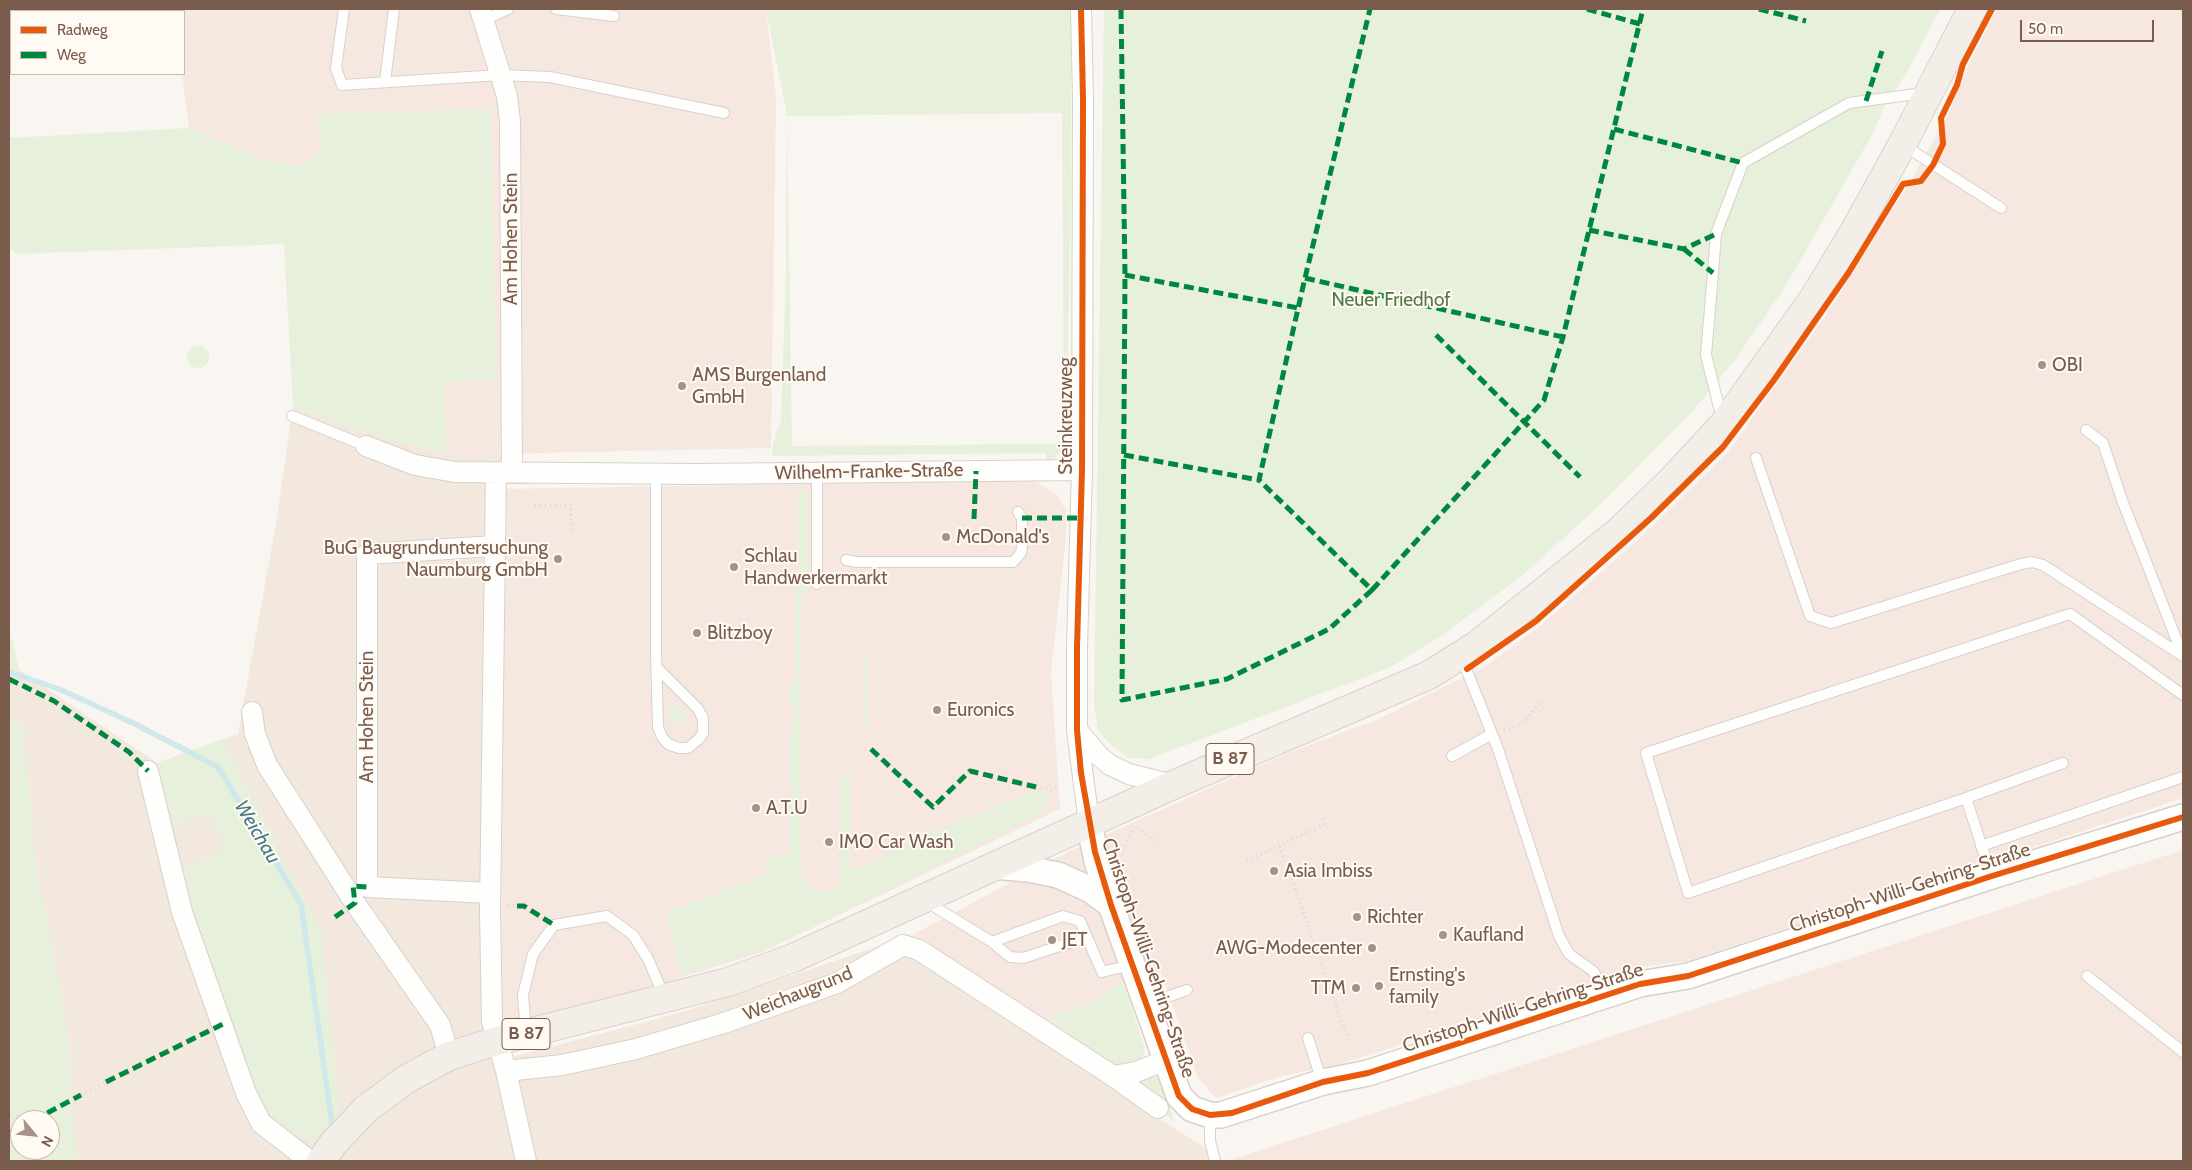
<!DOCTYPE html>
<html>
<head>
<meta charset="utf-8">
<style>
	body { margin:0 }
	#map { position:relative; width:2192px; height:1170px; overflow:hidden; background:#f9f5f0; font-family:Cabin,sans-serif }
	canvas { display:block }
	.frame { position:absolute; inset:0; border:10px solid #7a5c4d; pointer-events:none }
	.legend { position:absolute; left:10px; top:10px; width:175px; height:65px; box-sizing:border-box; background:#fffaf3; border:1px solid #cabbb1; margin:0; padding:6px 9px; list-style:none; font-size:15px; color:#7a5c4d }
	.legend li { display:flex; align-items:center; gap:10px; height:25px }
	.legend b { width:25px; border:1px solid #cabbb1 }
	.north { position:absolute; left:10px; top:1110px; width:50px; height:50px; box-sizing:border-box; background:#fffaf3; border:1px solid #cabbb1; border-radius:50%; rotate:118deg; font-size:14px; font-weight:700; line-height:20px; text-align:center; color:#7a5c4d }
	.north::after { content:''; display:block; margin:auto; width:18px; height:22px; background:#a69286; clip-path:polygon(50% 0,100% 100%,50% 72%,0 100%) }
	.scale { position:absolute; left:2020px; top:20px; width:134px; height:22px; box-sizing:border-box; border:2px solid #7a5c4d; border-top:0; padding-left:6px; font-size:15px; line-height:18px; white-space:nowrap; color:#7a5c4d; -webkit-text-stroke:4px #fffaf3; paint-order:stroke }
</style>
</head>
<body>
<div id="map">
<canvas width="2192" height="1170"></canvas>
<div class="frame"></div>
<ul class="legend">
<li><b style="height:6px;background:#e8590c"></b>Radweg</li>
<li><b style="height:6px;background:#00873e"></b>Weg</li>
</ul>
<div class="north">N</div>
<div class="scale">50 m</div>
</div>
<script>
const ctx = document.querySelector('canvas').getContext('2d');
ctx.lineJoin = 'round';
function paint(path, color) {
  ctx.fillStyle = color;
  ctx.fill(path, 'evenodd');
}
function toPath(rows) {
  const path = new Path2D();
  for (const r of rows) {
    if (r.length === 3) {
      path.moveTo(r[0] + r[2], r[1]);
      path.arc(r[0], r[1], r[2], 0, 2 * Math.PI);
      continue;
    }
    path.moveTo(r[0], r[1]);
    for (let i = 2; i < r.length; i += 2) path.lineTo(r[i], r[i + 1]);
  }
  return path;
}
function stroke(path, color, width, dash) {
  ctx.strokeStyle = color;
  ctx.lineWidth = width;
  ctx.lineCap = dash ? 'butt' : 'round';
  ctx.setLineDash(dash || []);
  ctx.stroke(path);
}
function label(font, color, halo, rows, align = 'center') {
  ctx.font = font + ' Cabin,sans-serif';
  ctx.lineWidth = 4;
  ctx.setLineDash([]);
  ctx.textBaseline = 'middle';
  ctx.strokeStyle = halo;
  ctx.fillStyle = color;
  for (const [text, x, y, turn = 0] of rows) {
    ctx.save();
    ctx.translate(x, y);
    ctx.rotate((+turn || 0) * Math.PI / 180);
    ctx.textAlign = isNaN(turn) ? turn : align;
    if (halo) ctx.strokeText(text, 0, 0);
    ctx.fillText(text, 0, 0);
    ctx.restore();
  }
}
paint(toPath([
	[293,406,358,429,447,455,503,454,499,1028,512,1057,683,1012,912,935,1070,1041,1062,1055,1225,1161,76,1161,67,1025,36,867,23,728,9,713,9,681,19,670,157,763,238,734,276,524]
]), '#f2e8de');
paint(toPath([
	[173,9,766,9,776,98,771,448,447,455,444,382,496,379,317,114,321,139,318,155,302,167,261,159,189,128,182,74,184,74,184,11,173,11],
	[1997,9,2183,9,2183,798,1687,961,1641,967,1340,1064,1278,1077,1216,1098,1198,1078,1161,972,1124,983,1104,992,1102,999,1041,1022,912,935,1074,849,1288,753,1379,719,1484,667,1540,626,1643,535,1729,451,1826,315,1905,190,1946,119,1970,62],
	[1033,480,1055,493,1066,510,1066,538,1051,672,1060,809,762,952,645,989,499,1028,502,489],
	[2183,850,2183,1161,1227,1161]
]), '#f6e8e1');
paint(toPath([
	[766,9,1071,9,1071,176,1067,413,1064,416,1062,113,787,116,792,446,1067,444,1054,459,1046,461,1046,453,773,456,772,449,781,419,786,278,787,115],
	[1104,9,1940,9,1907,72,1883,109,1873,133,1785,287,1737,357,1693,411,1605,500,1523,575,1438,638,1391,667,1149,759,1129,758,1112,746,1098,730,1094,705],
	[491,109,496,379,444,382,447,455,358,429,293,406,284,244,16,254,9,248,9,138,189,128,261,159,302,167,318,155,321,139,317,114],
	[198,357,11],
	[798,489,803,489,808,497,808,586,800,603,801,870,804,882,819,891,829,891,837,886,841,878,841,773,850,773,850,865,856,870,938,830,1036,790,1050,792,1045,808,1039,814,867,900,779,942,735,959,682,975,667,912,768,874,763,860,790,854,790,723,796,720,787,686,795,684,795,588,799,587],
	[9,627,19,670,9,681],
	[865,654,868,656,868,727,864,729],
	[673,703,688,716,681,723,670,725,670,704],
	[9,713,23,728,36,867,67,1025,76,1161,9,1161],
	[20,1120,50,1120,50,1150,20,1150],
	[222,739,321,930,340,1110,313,1141,273,1123,245,1067,206,946,178,871,225,848,209,812,174,825,157,763],
	[1124,983,1145,1050,1141,1060,1114,1069,1099,1060,1047,1019,1101,999,1104,992],
	[1150,1076,1159,1079,1165,1090,1174,1122,1137,1087,1142,1078]
]), '#e7f0db');
stroke(toPath([
	[9,672,59,689,133,723,218,767,301,904,332,1123]
]), '#d0e8ea', 5.5);
const service = toPath([
	[344,9,336,68,342,85,500,75,550,77,724,113],
	[556,9,614,16],
	[484,20,508,9],
	[385,82,394,9],
	[1903,145,2001,208],
	[292,416,366,446],
	[1722,419,1706,355,1713,273,1716,234,1743,163,1849,103,1924,93],
	[2086,430,2103,443,2122,500,2179,646,2178,653],
	[1756,458,1810,616,1831,623,2021,564,2032,562,2043,565,2183,656],
	[817,473,817,584],
	[656,474,656,652,658,727,662,737,668,744,679,748,688,748,699,739,703,733,703,718,698,709,658,669],
	[846,560,857,562,1013,562,1021,553,1022,547,1022,518,1018,512],
	[1461,656,1498,749,1559,936,1569,954,1593,971,1608,995],
	[1452,756,1492,734],
	[1966,798,2063,763],
	[1981,846,2183,777],
	[1991,875,1966,798,1688,893,1646,753,2070,614,2183,695],
	[925,901,992,942,1010,957,1023,958,1087,937],
	[992,942,1063,916,1080,921,1102,972,1131,965],
	[2087,976,2183,1052],
	[1147,1004,1187,990],
	[526,1032,523,995,533,954,554,925,607,916,633,935,648,959,664,996],
	[1308,1038,1322,1082],
	[1210,1115,1210,1141,1215,1161]
]);
const minor = toPath([
	[480,9,507,96,510,121,512,473],
	[1081,9,1083,99,1082,470,1077,647,1077,730,1089,823],
	[366,446,415,465,455,472,696,474,1082,470],
	[496,473,490,911,492,1021,506,1071,562,1065,636,1049,724,1023,837,983,903,945,919,950,1113,1076,1158,1108],
	[252,712,255,734,267,765,355,903,440,1025,449,1056],
	[1077,730,1099,756,1110,765,1129,774,1173,785],
	[148,771,182,912,246,1093,261,1123,310,1161],
	[490,893,367,887,367,554,495,546],
	[506,1071,526,1161],
	[1113,1076,1136,1072,1166,1060]
]);
const tertiary = toPath([
	[1089,823,1097,861,1111,905,1179,1096,1192,1109,1210,1115,1221,1115,1323,1082,1368,1073,1640,984,1688,976,1992,876,2183,817],
	[993,866,1028,869,1058,875,1089,889,1111,905]
]);
const primary = toPath([
	[321,1161,333,1144,366,1109,405,1080,449,1056,497,1041,728,982,793,958,1173,785,1429,675,1477,645,1617,533,1672,480,1723,425,1812,301,1854,232,1902,145,1972,9]
]);
stroke(service, '#d7d1cb', 12);
stroke(minor, '#d7d1cb', 22);
stroke(tertiary, '#d7d1cb', 28);
stroke(primary, '#dad1cc', 30);
stroke(toPath([
	[535,505,571,505,571,533],
	[1504,730,1520,725,1540,703],
	[1036,787,1052,790,1056,787],
	[1138,828,1157,842],
	[1280,846,1343,1025,1348,1037,1350,1037],
	[1117,856,1123,854,1126,843,1134,827],
	[1247,861,1324,824,1322,819],
	[508,905,517,906],
	[81,1095,106,1082]
]), '#dcd5d0', 3, [1, 4]);
stroke(service, '#fefefd', 10);
stroke(minor, '#fefefd', 20);
stroke(tertiary, '#fefefd', 25);
stroke(primary, '#f3eee8', 28);
stroke(toPath([
	[1121,9,1125,275,1122,700,1227,679,1329,629,1372,590,1259,480,1305,278,1370,9],
	[1587,9,1640,24],
	[1759,9,1806,21],
	[1866,101,1882,51],
	[1614,129,1743,163],
	[1589,230,1684,249,1716,234],
	[1684,249,1713,273],
	[1125,275,1298,308],
	[1305,278,1563,337],
	[1436,335,1580,477],
	[1124,455,1259,480],
	[1022,518,1081,518],
	[974,519,976,471],
	[1372,590,1544,400,1563,337,1643,9],
	[9,679,54,701,129,752,148,771],
	[871,749,933,807,970,771,1036,787],
	[517,906,524,906,554,925],
	[335,917,355,903,353,886,367,887],
	[106,1082,223,1024],
	[34,1120,81,1095],
	[9,1134,20,1128]
]), '#00873e', 5, [10, 5]);
stroke(toPath([
	[1081,9,1083,99,1082,470,1077,647,1077,730,1081,773,1095,852,1111,905,1179,1096,1192,1109,1210,1115,1232,1113,1323,1082,1368,1073,1640,984,1688,976,1992,876,2183,817],
	[1467,669,1536,621,1651,518,1723,447,1774,380,1849,272,1903,184,1921,181,1933,165,1943,144,1941,118,1957,85,1963,64,1992,9]
]), '#e8590c', 6);
for (const [x, y, r, color] of [
	[2042,365,5,"#a69286"],
	[682,386,5,"#a69286"],
	[946,537,5,"#a69286"],
	[558,559,5,"#a69286"],
	[734,567,5,"#a69286"],
	[697,633,5,"#a69286"],
	[937,710,5,"#a69286"],
	[756,808,5,"#a69286"],
	[829,842,5,"#a69286"],
	[1274,871,5,"#a69286"],
	[1357,917,5,"#a69286"],
	[1443,935,5,"#a69286"],
	[1052,940,5,"#a69286"],
	[1372,948,5,"#a69286"],
	[1379,986,5,"#a69286"],
	[1356,988,5,"#a69286"]
]) {
  const dot = new Path2D();
  dot.arc(x, y, r, 0, 2 * Math.PI);
  ctx.fillStyle = color;
  ctx.fill(dot);
  stroke(dot, '#fffaf3', 2);
}
for (const [x, y, w] of [
	[1230,759,48],
	[526,1034,48]
]) {
  const box = new Path2D();
  box.roundRect(x - w / 2, y - 15.5, w, 31, 4);
  ctx.fillStyle = '#fffaf3';
  ctx.fill(box);
  stroke(box, '#7a5c4d', 1);
}
label('bold 18px', '#7a5c4d', null, [
	["B 87",1230,759],
	["B 87",526,1034]
]);
label('19px', '#7a5c4d', '#fffaf3', [
	["Am Hohen Stein",511,239,-90],
	["Steinkreuzweg",1066,416,-90],
	["Wilhelm-Franke-Straße",869,472,-1],
	["Am Hohen Stein",367,717,-90],
	["Christoph-Willi-Gehring-Straße",1910,888,-18],
	["Christoph-Willi-Gehring-Straße",1148,958,71],
	["Weichaugrund",798,994,-22],
	["Christoph-Willi-Gehring-Straße",1523,1008,-18]
]);
label('19px', '#537a41', '#fffaf3', [
	["Neuer Friedhof",1391,300]
]);
label('19px', '#7a5c4d', '#fffaf3', [
	["OBI",2052,365],
	["AMS Burgenland",692,375],
	["GmbH",692,397],
	["McDonald's",956,537],
	["BuG Baugrunduntersuchung",548,548,"right"],
	["Naumburg GmbH",548,570,"right"],
	["Schlau",744,556],
	["Handwerkermarkt",744,578],
	["Blitzboy",707,633],
	["Euronics",947,710],
	["A.T.U",766,808],
	["IMO Car Wash",839,842],
	["Asia Imbiss",1284,871],
	["Richter",1367,917],
	["Kaufland",1453,935],
	["JET",1062,940],
	["AWG-Modecenter",1362,948,"right"],
	["Ernsting's",1389,975],
	["family",1389,997],
	["TTM",1346,988,"right"]
], 'left');
label('italic 20px', '#437c86', '#fffaf3', [
	["Weichau",257,832,59]
]);
</script>
</body>
</html>
